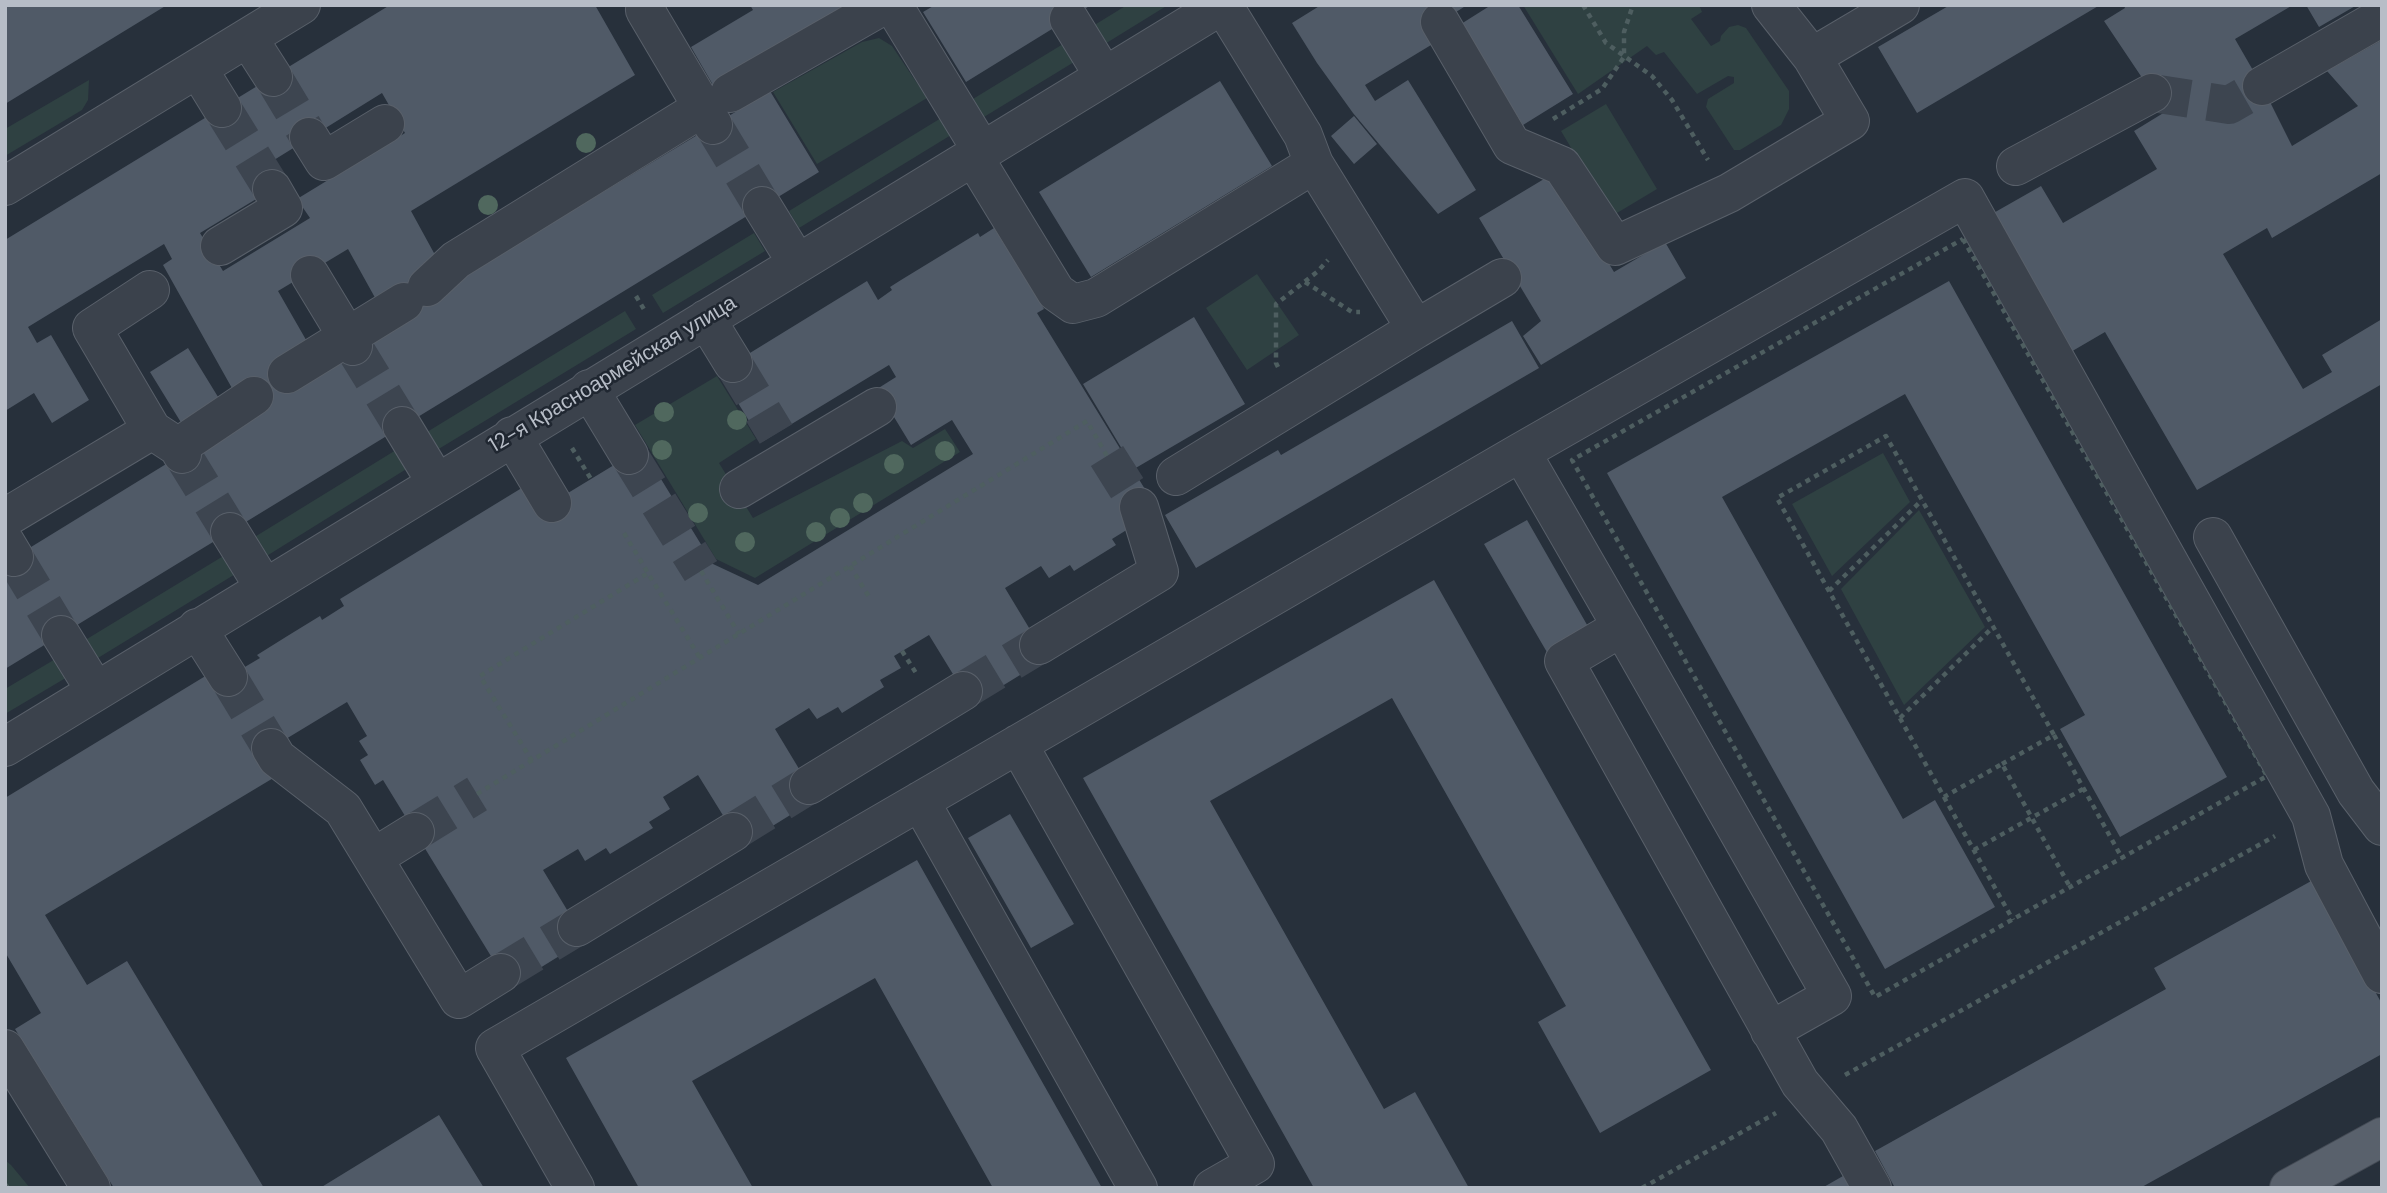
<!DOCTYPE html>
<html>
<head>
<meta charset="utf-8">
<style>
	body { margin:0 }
	#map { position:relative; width:2387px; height:1193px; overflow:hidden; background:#27303b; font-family:"DM Sans",sans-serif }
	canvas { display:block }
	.frame { position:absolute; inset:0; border:7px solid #b7bdc7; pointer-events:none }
</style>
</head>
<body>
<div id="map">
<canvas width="2387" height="1193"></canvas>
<div class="frame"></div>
</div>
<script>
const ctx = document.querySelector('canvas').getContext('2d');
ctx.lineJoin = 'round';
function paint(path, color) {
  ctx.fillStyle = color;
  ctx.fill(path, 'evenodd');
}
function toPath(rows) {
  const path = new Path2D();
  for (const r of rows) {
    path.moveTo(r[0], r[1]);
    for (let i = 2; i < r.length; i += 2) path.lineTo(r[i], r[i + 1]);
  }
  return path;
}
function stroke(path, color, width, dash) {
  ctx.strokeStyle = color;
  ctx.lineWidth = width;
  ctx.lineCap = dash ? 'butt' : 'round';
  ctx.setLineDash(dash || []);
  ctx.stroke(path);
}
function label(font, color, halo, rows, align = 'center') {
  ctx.font = font + ' "DM Sans",sans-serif';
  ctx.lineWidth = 5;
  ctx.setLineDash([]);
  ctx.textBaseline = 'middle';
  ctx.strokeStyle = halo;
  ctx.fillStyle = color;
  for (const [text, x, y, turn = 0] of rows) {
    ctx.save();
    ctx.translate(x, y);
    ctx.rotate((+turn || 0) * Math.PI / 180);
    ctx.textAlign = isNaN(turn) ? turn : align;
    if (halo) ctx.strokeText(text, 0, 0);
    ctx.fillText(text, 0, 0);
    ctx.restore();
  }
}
paint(toPath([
	[1127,5,1168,5,1100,47,1088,29],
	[1523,5,1699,5,1702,12,1691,19,1711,46,1720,41,1721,36,1729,27,1738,25,1746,28,1789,91,1789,109,1781,125,1740,150,1734,150,1706,107,1708,99,1734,83,1734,77,1728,76,1697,94,1664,52,1656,55,1647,46,1578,94],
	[879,38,892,46,927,98,817,164,773,92,862,42],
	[1068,41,1079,59,979,120,968,102],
	[89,80,88,100,82,110,5,156,5,129],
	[1606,104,1657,189,1612,216,1561,131],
	[946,115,956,132,799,228,789,211],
	[754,233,765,251,663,313,652,295],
	[1257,274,1299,335,1247,370,1206,308],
	[625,311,636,329,437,450,427,432],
	[717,376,756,439,719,463,753,518,902,441,913,448,945,429,960,452,755,578,716,559,635,425],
	[396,450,408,468,265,557,253,538],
	[1883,453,1910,502,1832,576,1792,504],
	[1919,510,1985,627,1904,705,1841,589],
	[225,555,237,573,93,661,82,642],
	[57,658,69,676,5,714,5,689],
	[5,1160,11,1165,30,1188,5,1188]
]), '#2f4142');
paint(toPath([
	[5,5,167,5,5,104],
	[390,5,595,5,635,75,411,211,440,264,433,295,770,91,819,172,5,669,5,563,228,426,233,390,163,265,172,259,164,244,28,327,37,343,51,335,89,400,52,423,34,393,5,411,5,240],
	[382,93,405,133,297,199,310,218,223,271,200,233,286,181,274,160],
	[348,249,378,303,309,345,278,291],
	[750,5,851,5,713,85,691,47,753,10],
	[935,5,1091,5,966,82,923,12],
	[1321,5,1467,5,1428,30,1436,42,1365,85,1375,101,1408,80,1476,190,1438,214,1353,113,1317,63,1292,23],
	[1486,5,1518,5,1573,94,1523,125,1461,24,1488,7],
	[1950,5,2100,5,1917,113,1878,47],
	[2124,5,2293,5,2235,39,2262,86,2292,146,2358,106,2327,71,2382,40,2382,173,2272,238,2267,228,2223,254,2303,389,2332,372,2322,355,2382,319,2382,384,2197,490,2105,332,2069,353,1990,215,2041,186,2063,223,2157,169,2134,131,2165,112,2104,21,2125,8],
	[2306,5,2357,5,2319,27],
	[1220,81,1272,166,1091,277,1039,192],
	[1354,116,1377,144,1354,164,1331,136],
	[1554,173,1614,272,1665,242,1686,278,1541,365,1523,336,1541,321,1479,218],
	[994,228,1044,309,1037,313,1151,499,1133,526,1112,539,1116,545,1074,571,1070,565,1049,578,1041,566,1005,588,1043,651,1038,664,981,699,976,692,967,697,929,635,894,656,901,668,880,680,884,687,842,713,838,707,817,719,809,708,775,729,813,792,803,797,808,804,750,840,746,832,737,838,698,775,663,797,670,809,649,822,653,828,610,854,606,848,585,861,578,849,543,870,581,933,577,945,519,981,514,974,505,979,383,780,375,785,360,760,368,755,359,741,367,736,347,702,271,748,275,777,45,915,87,985,127,961,264,1188,114,1188,15,1029,41,1013,5,952,5,798,212,672,228,677,260,658,257,655,289,635,320,616,322,620,344,606,340,599,525,486,540,510,642,448,713,564,758,585,973,454,952,420,911,445,877,389,896,377,889,365,762,442,719,372,867,281,878,300,892,290,890,287,901,280,978,233,980,237],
	[1949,281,2227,777,2120,837,2060,729,2085,715,1905,394,1722,497,1903,819,1935,800,1995,907,1885,969,1607,473],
	[1194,317,1245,404,1134,469,1083,384],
	[1512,321,1539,368,1196,568,1165,515,1278,450,1281,455],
	[188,348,223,405,185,429,150,372],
	[1527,520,1590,630,1548,654,1484,544],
	[1434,580,1711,1070,1600,1133,1538,1022,1566,1006,1392,698,1210,801,1384,1109,1415,1092,1469,1188,1314,1188,1083,778],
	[1010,814,1074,924,1031,948,968,838],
	[917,860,1102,1188,993,1188,875,978,692,1081,753,1188,639,1188,566,1058],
	[2313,880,2382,1004,2382,1054,2140,1188,1895,1188,1875,1151,2166,989,2154,968],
	[439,1115,484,1188,320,1188],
	[1843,1176,1850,1188,1822,1188]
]), '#505a67');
stroke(toPath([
	[273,77,309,137],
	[2152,93,2229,105,2262,86],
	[222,108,272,189],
	[713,125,762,206],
	[353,346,402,426],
	[733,363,776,434],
	[182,454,230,532],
	[629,455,701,571],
	[1107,456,1139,507],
	[14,557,61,635],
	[228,677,271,748],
	[963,691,1039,645],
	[415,832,477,794],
	[733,832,809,785],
	[501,973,577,927]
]), '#3d4550', 38, [38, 19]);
const minor = toPath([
	[647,5,645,10,713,125],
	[893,5,982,151],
	[1069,19,1104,76],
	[1440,22,1512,145,1562,166,1615,246,1729,193,1850,121,1812,57,1771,5],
	[248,38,273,77],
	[1812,57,1900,5],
	[198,69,222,108],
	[2262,86,2382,17],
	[730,93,884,5],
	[309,137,324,161,385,124],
	[973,156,1056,292,1073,304,1096,298,1314,164,1303,135,1223,5],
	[2016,166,2152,93],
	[5,186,301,5],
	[762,206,797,263],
	[220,246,283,208,272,189],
	[310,275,353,346],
	[427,287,456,260,702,108],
	[150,290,92,328,152,430],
	[706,319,733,363],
	[1416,329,1502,278],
	[287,374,404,302],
	[589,389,629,455],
	[402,426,436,482],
	[512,436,552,503],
	[178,447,254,396],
	[1521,452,1622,627,1564,661,1800,1083,1839,1129,1872,1188],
	[1176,476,1416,329,1314,164],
	[739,489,877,407],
	[5,518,152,430,178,447,182,454],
	[230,532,264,587],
	[2213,537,2356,792,2382,826],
	[5,542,14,557],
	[1622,627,1832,996,1770,1031],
	[197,628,228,677],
	[61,635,95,690],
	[1039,645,1159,572,1139,507],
	[1018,744,1255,1164,1213,1188],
	[5,747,1222,5],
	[271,748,277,758,343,809,459,999,501,973],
	[809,785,963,691],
	[920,801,1138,1188],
	[373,858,415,832],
	[577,927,733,832],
	[5,1049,91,1188],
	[575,1188,495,1048,1521,452,1965,198,2311,816,2324,865,2382,974]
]);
const major = toPath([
	[2289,1188,2382,1137]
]);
stroke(minor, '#59606a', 40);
stroke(major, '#444b55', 40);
stroke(toPath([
	[1583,5,1606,43,1652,76,1672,100,1708,160],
	[1553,119,1602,89,1624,57,1624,32,1633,5],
	[1963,239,2267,776,1875,997,1572,460,1963,239],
	[1305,282,1352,312,1360,312],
	[636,296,645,311],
	[1278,367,1276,363,1276,304,1317,272,1328,260],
	[572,448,591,479],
	[624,533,648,573],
	[850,566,871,600],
	[701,571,739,634],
	[1829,591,1922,500],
	[902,651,916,673],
	[1900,718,1993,627],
	[2054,735,2122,858],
	[532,761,480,676,648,573,700,658],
	[2002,764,2054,735,1886,436,1777,498,1944,797,2002,764,2070,887],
	[477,794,1087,421,1107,456],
	[1944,797,2013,920],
	[1974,850,2083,789],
	[1845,1075,2275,836],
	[5,1184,8,1188],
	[1642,1188,1776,1113]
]), '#4e5e60', 4.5, [5, 5]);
stroke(minor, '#3b424c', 38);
stroke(major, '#59616c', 38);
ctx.fillStyle = '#50685e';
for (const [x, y] of [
	[586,143],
	[488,205],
	[664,412],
	[737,420],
	[662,450],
	[945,451],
	[894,464],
	[863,503],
	[698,513],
	[840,518],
	[816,532],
	[745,542]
]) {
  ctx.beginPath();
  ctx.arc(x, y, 10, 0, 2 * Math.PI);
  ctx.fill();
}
label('21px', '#b7bdc7', '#202731', [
	["12-я Красноармейская улица",613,375,-31]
]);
</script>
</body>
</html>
